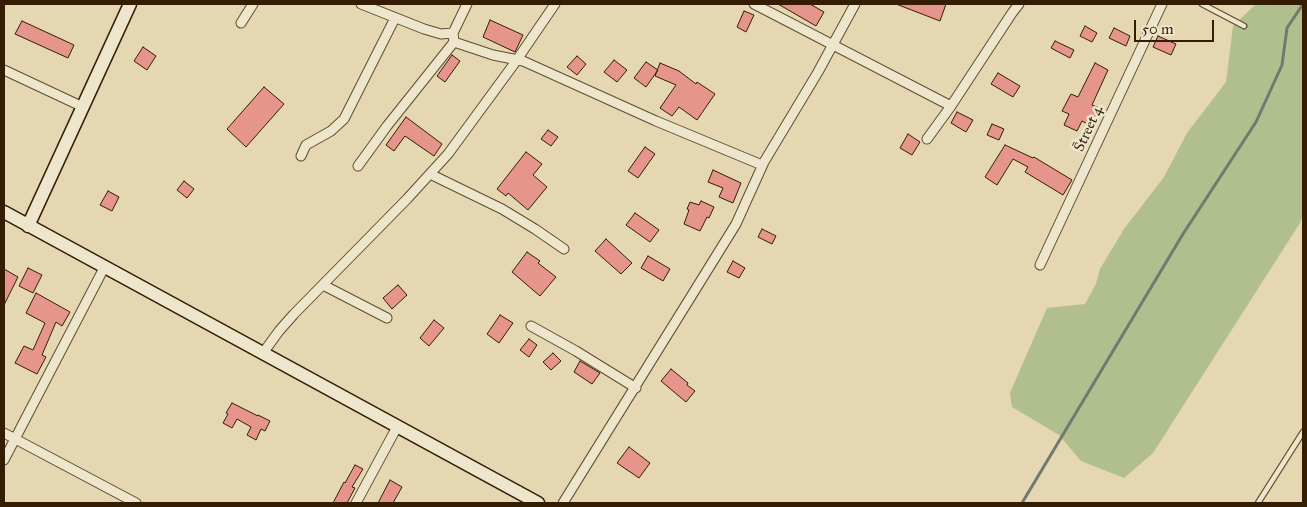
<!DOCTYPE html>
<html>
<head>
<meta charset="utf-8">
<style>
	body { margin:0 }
	#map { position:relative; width:1307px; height:507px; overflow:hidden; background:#e4d7b1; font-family:"IM FELL Great Primer",serif }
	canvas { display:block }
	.frame { position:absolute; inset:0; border:5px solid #341d03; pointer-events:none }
	.scale { position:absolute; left:1134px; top:20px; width:80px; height:22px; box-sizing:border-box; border:2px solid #341d03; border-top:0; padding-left:6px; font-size:15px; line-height:18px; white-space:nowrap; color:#341d03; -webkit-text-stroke:4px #ede5cc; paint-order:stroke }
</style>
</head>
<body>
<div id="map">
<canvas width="1307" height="507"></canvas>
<div class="frame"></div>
<div class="scale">50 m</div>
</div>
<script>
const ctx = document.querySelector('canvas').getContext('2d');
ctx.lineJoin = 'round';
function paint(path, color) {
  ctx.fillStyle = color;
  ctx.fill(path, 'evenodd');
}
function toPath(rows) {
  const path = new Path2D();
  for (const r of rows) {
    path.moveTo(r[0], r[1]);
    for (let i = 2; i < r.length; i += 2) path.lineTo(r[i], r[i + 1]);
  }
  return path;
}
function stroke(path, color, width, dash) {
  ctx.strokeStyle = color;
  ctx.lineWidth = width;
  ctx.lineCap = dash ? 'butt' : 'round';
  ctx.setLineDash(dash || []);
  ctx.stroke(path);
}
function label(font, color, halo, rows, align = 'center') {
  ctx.font = font + ' "IM FELL Great Primer",serif';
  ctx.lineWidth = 5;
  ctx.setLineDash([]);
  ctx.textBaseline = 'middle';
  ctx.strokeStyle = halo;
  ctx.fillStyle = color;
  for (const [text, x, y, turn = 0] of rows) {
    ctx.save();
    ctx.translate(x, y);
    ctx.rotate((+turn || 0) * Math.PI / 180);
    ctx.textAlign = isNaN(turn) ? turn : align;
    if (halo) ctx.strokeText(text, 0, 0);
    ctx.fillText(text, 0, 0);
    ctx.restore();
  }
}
paint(toPath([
	[1256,4,1303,4,1303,214,1300,223,1153,453,1124,478,1081,461,1059,435,1012,407,1010,393,1047,308,1085,304,1096,284,1100,269,1124,229,1164,177,1187,133,1226,82,1233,26]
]), '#b1bf8e');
stroke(toPath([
	[1022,503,1183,234,1256,122,1282,65,1287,28,1303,4]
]), '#727970', 3);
const building = toPath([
	[778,4,810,4,824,12,816,26,778,4],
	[896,4,946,4,940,21,896,4],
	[744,11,754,15,746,32,737,27,744,11],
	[490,20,523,35,515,52,483,37,490,20],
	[22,21,74,45,68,58,15,34,22,21],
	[1085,26,1097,33,1092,42,1080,36,1085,26],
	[1114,28,1130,36,1126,46,1109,38,1114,28],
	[1158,36,1176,44,1171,55,1153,47,1158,36],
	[1055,41,1074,50,1070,58,1051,48,1055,41],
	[143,47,156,56,147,70,134,61,143,47],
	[452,55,460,61,445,82,437,76,452,55],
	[577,56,586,64,577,75,567,67,577,56],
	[614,60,627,70,617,82,604,72,614,60],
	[646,62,658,70,646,87,634,78,646,62],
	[660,63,679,71,696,84,697,82,715,94,697,120,679,107,672,116,660,108,676,85,655,76,660,63],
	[1095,63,1108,70,1092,105,1102,109,1093,127,1082,121,1077,131,1064,125,1069,114,1062,111,1071,94,1078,97,1095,63],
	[998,73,1020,86,1013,97,991,84,998,73],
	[264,87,284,104,246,147,227,129,264,87],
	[957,112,973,120,966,132,951,123,957,112],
	[406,117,442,144,434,156,405,136,394,151,386,145,406,117],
	[992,124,1004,129,999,140,987,135,992,124],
	[548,130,558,137,551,146,541,139,548,130],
	[908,134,920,142,912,155,900,148,908,134],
	[1005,145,1033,158,1034,157,1072,180,1063,195,1025,172,1028,167,1013,159,997,185,985,177,1005,145],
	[645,147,655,154,638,178,628,171,645,147],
	[526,152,542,164,533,175,547,187,528,210,508,193,506,196,497,189,526,152],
	[713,170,741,183,733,203,719,197,723,188,708,182,713,170],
	[184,181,194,189,187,198,177,190,184,181],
	[108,191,119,197,112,211,100,205,108,191],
	[701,201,714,207,709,218,707,217,700,231,684,224,689,210,687,209,690,202,699,205,701,201],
	[635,213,659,230,650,242,626,225,635,213],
	[762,229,776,236,772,244,758,237,762,229],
	[606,239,632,263,621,274,595,251,606,239],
	[527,252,540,261,538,263,556,277,540,296,512,272,527,252],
	[648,256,670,269,663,281,641,268,648,256],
	[733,261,745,268,739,278,727,272,733,261],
	[28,268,42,275,33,293,19,286,28,268],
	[4,269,18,277,4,305,4,269],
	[398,285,407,295,392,309,383,298,398,285],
	[36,293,70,312,62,326,56,322,42,355,46,357,37,374,15,363,24,346,33,350,45,323,26,313,36,293],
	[500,315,513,323,499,343,487,334,500,315],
	[434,320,444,328,429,346,420,338,434,320],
	[529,339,537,345,529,357,520,350,529,339],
	[553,353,561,361,551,370,543,362,553,353],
	[580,361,600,373,592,384,574,372,580,361],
	[671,369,688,383,687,385,695,391,686,402,661,381,671,369],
	[232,403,258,416,258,415,270,421,265,431,261,429,256,440,247,435,251,427,237,419,232,428,223,423,228,414,226,413,232,403],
	[629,447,650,463,639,478,617,463,629,447],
	[355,465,363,469,352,487,355,488,347,503,333,503,344,482,345,483,355,465],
	[390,480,402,487,393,503,378,503,390,480]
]);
paint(building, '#e5958c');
stroke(building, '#341d03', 1);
const lane = toPath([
	[1202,4,1244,26],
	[1258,503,1303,432]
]);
const street = toPath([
	[361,4,424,29,441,34,453,33,454,42,493,55,523,61,656,121,762,165],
	[754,4,951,106],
	[241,23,253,4],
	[453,33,467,4],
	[4,70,83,107],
	[927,139,951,106,1012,13,1019,4],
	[301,156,306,145,331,131,344,119,395,18],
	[358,166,387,126,454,42],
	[430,174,502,209,535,229,564,249],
	[1040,265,1162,4],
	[323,285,387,318],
	[531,326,576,351,636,388],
	[263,353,279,331,294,314,407,199,448,154,514,64,555,4],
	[4,433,136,503],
	[4,460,104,268],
	[356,503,397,427],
	[563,503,736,224,764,162,818,72,855,4]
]);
const secondary = toPath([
	[4,212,538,503],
	[28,226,130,4]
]);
stroke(lane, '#604c2e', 7);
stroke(street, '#604c2e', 11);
stroke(secondary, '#341d03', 15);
stroke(lane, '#ede5cc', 4.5);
stroke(street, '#ede5cc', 9);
stroke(secondary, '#ede5cc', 12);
label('15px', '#341d03', '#ede5cc', [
	["S̄treet 4",1089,129,-65]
]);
</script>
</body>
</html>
